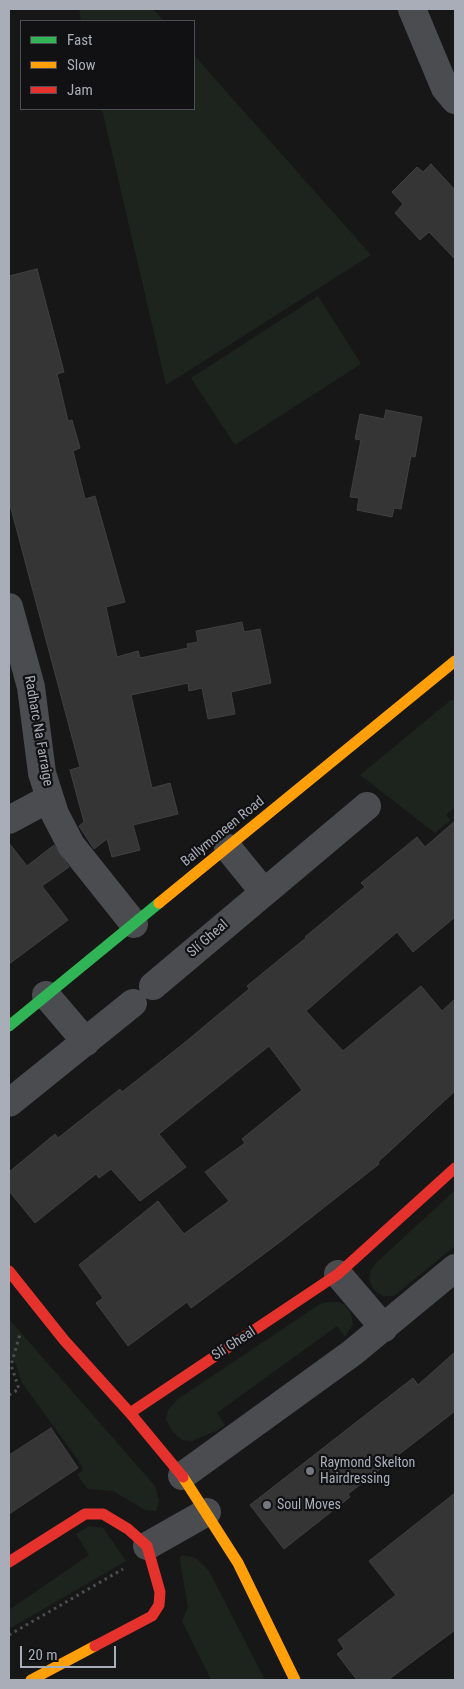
<!DOCTYPE html>
<html>
<head>
<meta charset="utf-8">
<style>
	body { margin:0 }
	#map { position:relative; width:464px; height:1689px; overflow:hidden; background:#171717; font-family:"Roboto Condensed",sans-serif }
	canvas { display:block }
	.frame { position:absolute; inset:0; border:10px solid #a8adb8; pointer-events:none }
	.legend { position:absolute; left:20px; top:20px; width:175px; height:90px; box-sizing:border-box; background:#111113; border:1px solid #4d4f55; margin:0; padding:6px 9px; list-style:none; font-size:15px; color:#a8adb8 }
	.legend li { display:flex; align-items:center; gap:10px; height:25px }
	.legend b { width:25px; border:1px solid #4d4f55 }
	.scale { position:absolute; left:20px; top:1646px; width:96px; height:22px; box-sizing:border-box; border:2px solid #a8adb8; border-top:0; padding-left:6px; font-size:15px; line-height:18px; white-space:nowrap; color:#a8adb8; -webkit-text-stroke:4px #111113; paint-order:stroke }
</style>
</head>
<body>
<div id="map">
<canvas width="464" height="1689"></canvas>
<div class="frame"></div>
<ul class="legend">
<li><b style="height:6px;background:#30b455"></b>Fast</li>
<li><b style="height:6px;background:#ff9f0a"></b>Slow</li>
<li><b style="height:6px;background:#e5322d"></b>Jam</li>
</ul>
<div class="scale">20 m</div>
</div>
<script>
const ctx = document.querySelector('canvas').getContext('2d');
ctx.lineJoin = 'round';
function paint(path, color) {
  ctx.fillStyle = color;
  ctx.fill(path, 'evenodd');
}
function toPath(rows) {
  const path = new Path2D();
  for (const r of rows) {
    path.moveTo(r[0], r[1]);
    for (let i = 2; i < r.length; i += 2) path.lineTo(r[i], r[i + 1]);
  }
  return path;
}
function stroke(path, color, width, dash) {
  ctx.strokeStyle = color;
  ctx.lineWidth = width;
  ctx.lineCap = dash ? 'butt' : 'round';
  ctx.setLineDash(dash || []);
  ctx.stroke(path);
}
function label(font, color, halo, rows, align = 'center') {
  ctx.font = font + ' "Roboto Condensed",sans-serif';
  ctx.lineWidth = 4.5;
  ctx.setLineDash([]);
  ctx.textBaseline = 'middle';
  ctx.strokeStyle = halo;
  ctx.fillStyle = color;
  for (const [text, x, y, turn = 0] of rows) {
    ctx.save();
    ctx.translate(x, y);
    ctx.rotate((+turn || 0) * Math.PI / 180);
    ctx.textAlign = isNaN(turn) ? turn : align;
    if (halo) ctx.strokeText(text, 0, 0);
    ctx.fillText(text, 0, 0);
    ctx.restore();
  }
}
paint(toPath([
	[79,9,153,9,164,21,81,21],
	[194,55,371,255,166,385,102,109,194,109],
	[318,296,361,364,235,445,191,378],
	[451,700,455,701,455,807,446,815,451,820,435,833,360,775],
	[455,1190,455,1246,394,1296,383,1296,378,1293,372,1287,369,1278,371,1270,376,1263],
	[328,1302,338,1302,345,1305,351,1313,353,1324,345,1337,337,1326,217,1413,225,1425,216,1431,192,1441,182,1440,173,1432,166,1420,168,1410,178,1399,320,1304],
	[9,1319,155,1486,159,1501,156,1511,145,1510,113,1491,88,1489,77,1475,83,1470,79,1461,22,1383,16,1364,9,1358],
	[89,1526,103,1528,126,1561,9,1629,9,1610,89,1555,76,1534],
	[183,1555,196,1558,209,1571,265,1680,211,1680,182,1621,188,1607,180,1561,180,1557]
]), '#1d241e');
const building = toPath([
	[431,164,455,190,455,259,429,232,420,240,395,213,403,204,392,192,417,167,423,172,431,164],
	[37,269,64,372,57,374,68,421,72,420,80,448,73,451,85,499,95,496,125,602,106,607,117,657,138,651,140,658,188,648,187,644,198,642,196,631,242,622,244,632,260,629,271,683,231,692,235,714,208,719,202,688,189,691,188,683,131,695,152,788,170,783,178,814,133,825,140,850,112,857,107,839,94,849,79,826,84,822,70,770,80,767,9,501,9,276,37,269],
	[386,410,422,417,415,457,411,456,401,509,394,508,392,517,357,510,359,498,350,497,361,440,355,439,360,414,384,419,386,410],
	[455,821,455,917,413,952,397,932,306,1011,343,1051,421,986,442,1011,455,999,455,1091,378,1162,379,1164,280,1242,191,1308,187,1302,128,1346,96,1303,103,1298,79,1265,158,1201,184,1234,229,1201,205,1172,245,1143,242,1139,302,1090,269,1046,159,1134,186,1167,140,1201,111,1169,99,1178,96,1174,35,1223,9,1191,9,1172,55,1134,58,1138,120,1089,122,1092,183,1044,249,989,247,986,307,937,305,937,365,887,361,883,417,837,425,847,455,821],
	[9,843,27,866,54,845,69,867,42,886,68,920,9,964,9,843],
	[455,1352,455,1411,348,1494,350,1497,284,1549,250,1505,413,1378,418,1385,455,1352],
	[51,1428,78,1468,9,1514,9,1455,51,1428],
	[455,1493,455,1630,388,1680,357,1680,337,1654,344,1649,338,1640,396,1595,369,1561,455,1493]
]);
paint(building, '#353536');
stroke(building, '#3f4043', 1);
stroke(toPath([
	[455,818,455,817],
	[9,1395,19,1389,11,1365,20,1334],
	[9,1635,123,1569]
]), '#4d4e52', 3, [2.5, 4]);
stroke(toPath([
	[412,9,445,88,455,100],
	[9,607,31,687,42,773,55,814,71,845,134,924],
	[9,820,50,798],
	[228,848,263,891],
	[153,986,367,806],
	[46,995,86,1042],
	[9,1103,133,1003],
	[338,1274,384,1328],
	[182,1476,352,1353,455,1268],
	[147,1546,207,1512]
]), '#4b4c50', 28);
stroke(toPath([
	[9,1026,159,903]
]), '#30b455', 11);
stroke(toPath([
	[159,903,455,661],
	[183,1477,238,1563,295,1680],
	[31,1680,95,1646]
]), '#ff9f0a', 11);
stroke(toPath([
	[9,1271,64,1340,130,1413,183,1477],
	[130,1413,338,1274,455,1168],
	[9,1562,85,1514,103,1514,128,1529,147,1546,160,1592,159,1605,152,1616,95,1646]
]), '#e5322d', 11);
for (const [x, y, r, color] of [
	[310,1471,5,"#757880"],
	[267,1505,5,"#757880"]
]) {
  const dot = new Path2D();
  dot.arc(x, y, r, 0, 2 * Math.PI);
  ctx.fillStyle = color;
  ctx.fill(dot);
  stroke(dot, '#111113', 2);
}
label('14px', '#a8adb8', '#111113', [
	["Radharc Na Farraige",38,731,80],
	["Ballymoneen Road",223,832,-39],
	["Slí Gheal",208,939,-41],
	["Slí Gheal",234,1344,-33]
]);
label('14px', '#a8adb8', '#111113', [
	["Raymond Skelton",320,1463],
	["Hairdressing",320,1479],
	["Soul Moves",277,1505]
], 'left');
</script>
</body>
</html>
